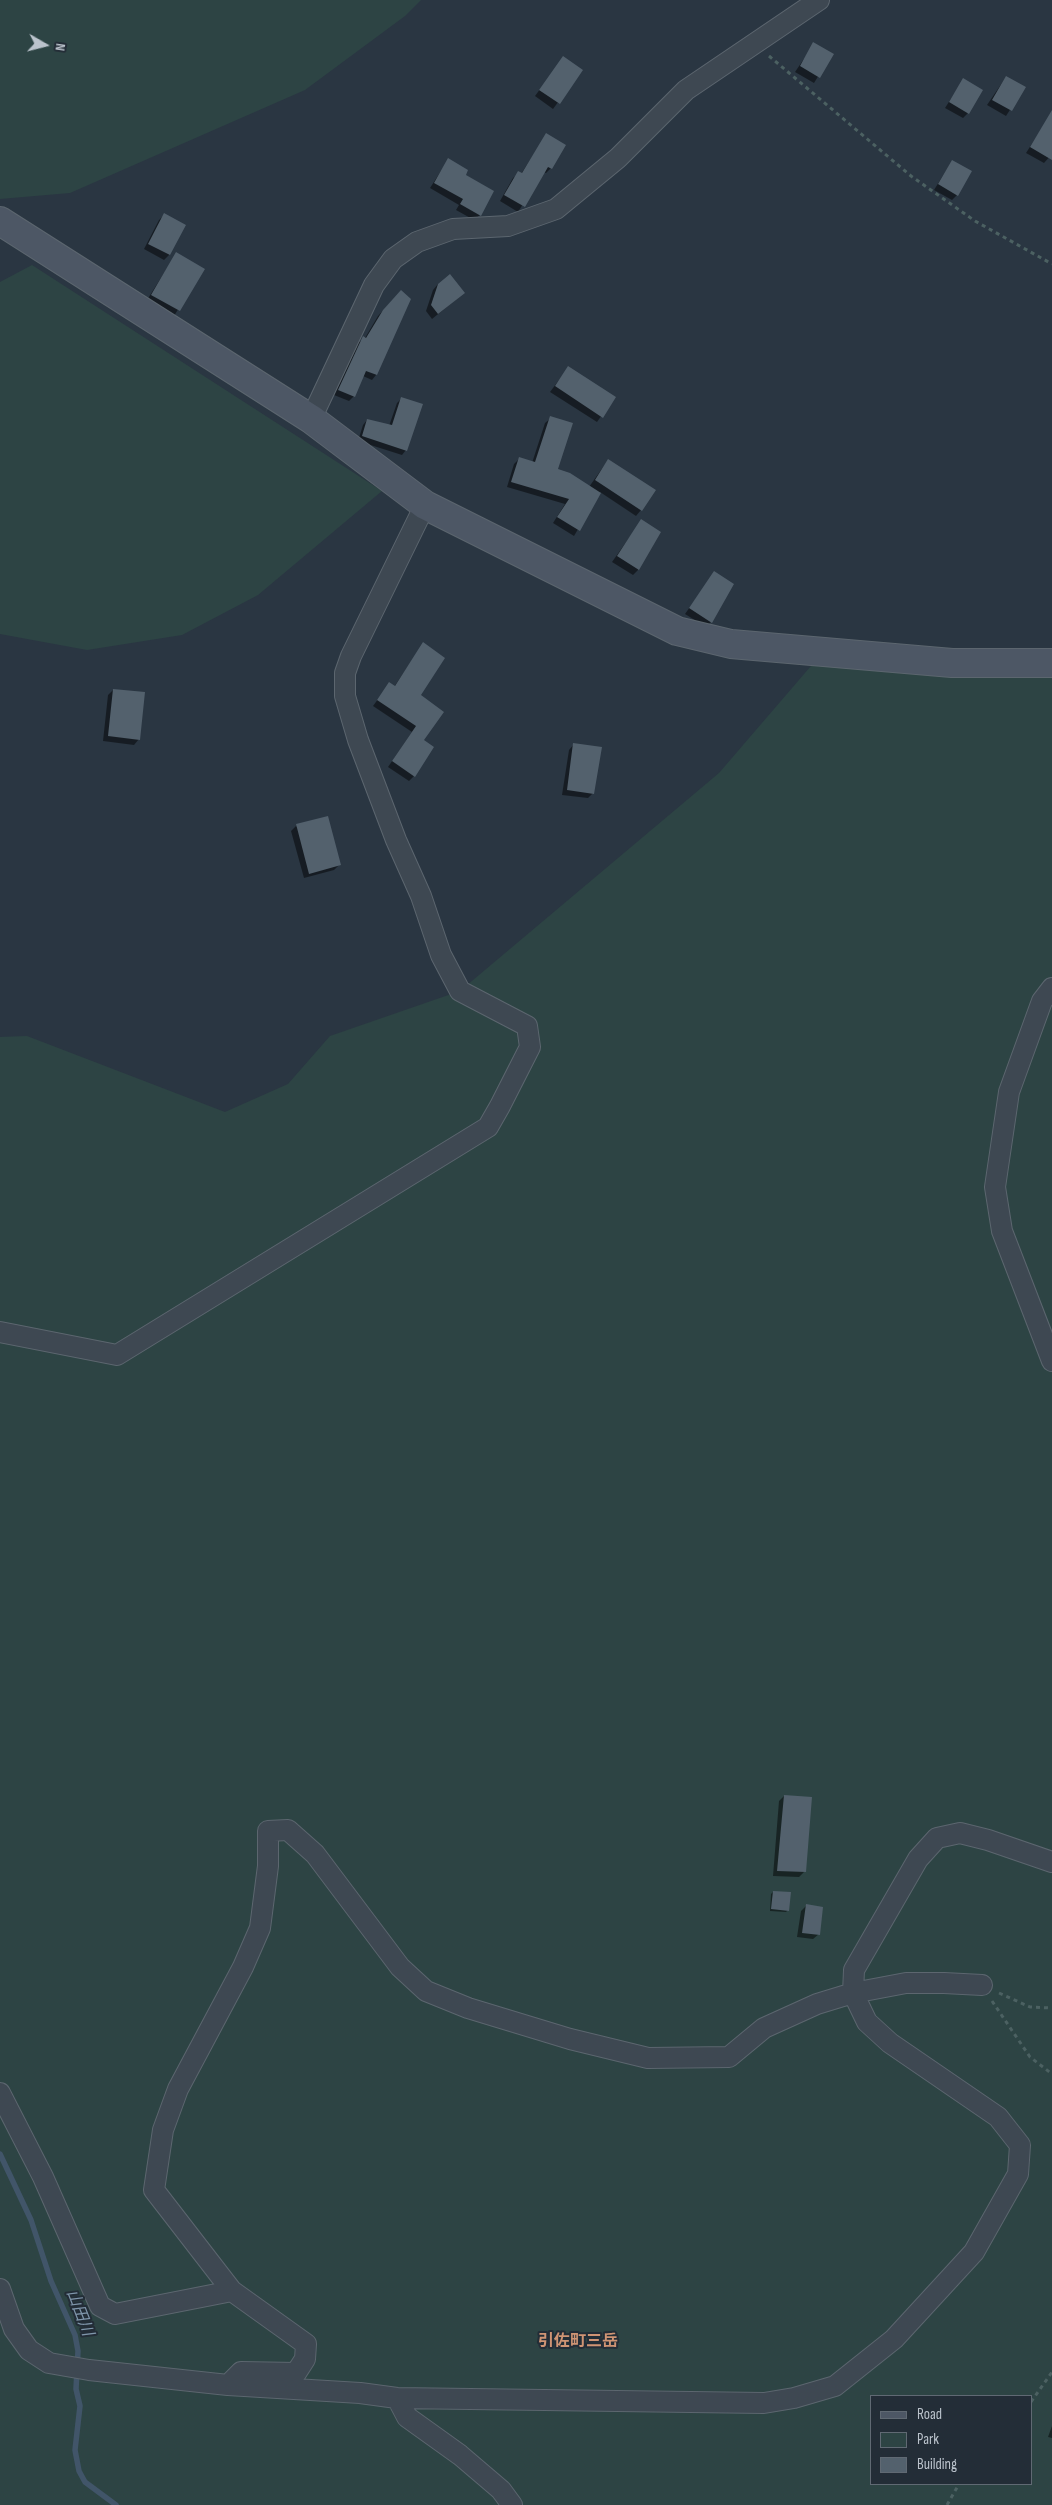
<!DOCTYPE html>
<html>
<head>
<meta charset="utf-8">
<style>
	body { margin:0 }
	#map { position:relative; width:1052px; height:2505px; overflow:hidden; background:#2a3642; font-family:"Sofia Sans Condensed",sans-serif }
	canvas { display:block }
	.legend { position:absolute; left:870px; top:2395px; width:162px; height:90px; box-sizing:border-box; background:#232d37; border:1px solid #606973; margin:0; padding:6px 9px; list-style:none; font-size:15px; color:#bbc3cc }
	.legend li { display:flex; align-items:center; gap:10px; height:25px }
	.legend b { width:25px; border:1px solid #606973 }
	.north { position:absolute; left:20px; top:20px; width:50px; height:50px; -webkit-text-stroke:4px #232d37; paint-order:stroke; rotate:98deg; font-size:14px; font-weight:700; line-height:20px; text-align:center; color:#bbc3cc }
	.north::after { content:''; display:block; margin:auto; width:18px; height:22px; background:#bbc3cc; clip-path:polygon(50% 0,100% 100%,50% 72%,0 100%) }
</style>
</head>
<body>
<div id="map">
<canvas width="1052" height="2505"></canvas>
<ul class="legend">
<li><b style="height:6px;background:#4d5765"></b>Road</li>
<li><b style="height:14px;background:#2d4444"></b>Park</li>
<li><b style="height:14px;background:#53616d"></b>Building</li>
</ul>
<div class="north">N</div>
</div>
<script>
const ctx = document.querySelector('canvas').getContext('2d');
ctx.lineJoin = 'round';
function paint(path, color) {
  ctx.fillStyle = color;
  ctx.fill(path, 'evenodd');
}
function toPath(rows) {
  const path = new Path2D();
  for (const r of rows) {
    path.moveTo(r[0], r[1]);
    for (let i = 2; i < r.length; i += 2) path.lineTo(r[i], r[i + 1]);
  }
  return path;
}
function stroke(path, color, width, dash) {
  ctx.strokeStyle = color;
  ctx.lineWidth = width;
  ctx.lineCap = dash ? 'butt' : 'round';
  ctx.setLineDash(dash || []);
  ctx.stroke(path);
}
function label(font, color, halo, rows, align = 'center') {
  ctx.font = font + ' "Sofia Sans Condensed","Noto Sans JP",sans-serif';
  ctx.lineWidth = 4;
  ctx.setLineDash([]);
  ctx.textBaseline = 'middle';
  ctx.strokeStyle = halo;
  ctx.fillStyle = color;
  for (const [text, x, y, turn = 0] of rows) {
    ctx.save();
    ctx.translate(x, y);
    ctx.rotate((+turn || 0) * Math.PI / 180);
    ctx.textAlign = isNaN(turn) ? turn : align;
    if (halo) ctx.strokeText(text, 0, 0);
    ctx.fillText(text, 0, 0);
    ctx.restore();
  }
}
paint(toPath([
	[0,0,421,0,405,16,305,90,70,193,0,199],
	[32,265,382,491,258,595,182,635,87,650,0,634,0,282],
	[823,652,1052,662,1052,2505,0,2505,0,1037,27,1036,225,1112,288,1084,330,1036,460,991,719,773],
	[871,2396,1031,2396,1031,2484,871,2484]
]), '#2d4444');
paint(toPath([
	[814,44,832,54,814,83,795,72],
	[563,58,582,70,553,109,535,96],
	[1006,77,1024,88,1006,116,987,105],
	[963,80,968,113,963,118,945,108],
	[1044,125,1052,129,1052,154,1044,163,1026,153],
	[546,135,551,168,546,173,543,172,518,212,500,201,513,178,519,173,521,174],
	[448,160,464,175,480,215,474,220,456,210,459,205,430,188],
	[952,161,957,195,952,200,934,190],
	[164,215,184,226,169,255,164,260,144,249,159,220],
	[176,254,203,269,174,316,147,300],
	[438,284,458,298,432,319,426,311,433,290],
	[396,296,376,375,372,380,363,376,354,396,349,401,334,395,358,343,365,338,378,316],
	[568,368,614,398,597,422,550,392],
	[402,398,406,450,402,455,358,441,363,425,367,420,389,426,397,403],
	[551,418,556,470,589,487,608,460,641,510,636,516,600,492,574,536,553,523,565,504,507,487,514,464,519,459,532,463,545,423],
	[641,521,638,570,633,575,612,562],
	[714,573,711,622,706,627,685,614],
	[423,644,420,695,422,740,414,776,409,781,388,767,412,732,373,706,389,684,394,687],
	[113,690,139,739,134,745,103,741,108,695],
	[574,744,593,793,588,798,562,795,569,750],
	[296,826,339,865,334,870,304,878,291,831],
	[784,1796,804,1872,799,1877,773,1876,779,1801],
	[773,1892,788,1910,786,1912,770,1911,771,1894],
	[806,1906,819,1934,813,1939,797,1937,801,1911],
	[1052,2426,1052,2438,1048,2437]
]), '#0007');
stroke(toPath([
	[0,2154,31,2220,51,2281,75,2335,78,2351,76,2389,80,2406,75,2450,79,2471,85,2482,116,2505]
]), '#415569', 5.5);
paint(toPath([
	[813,42,834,54,820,78,800,66],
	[563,56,583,70,560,104,539,90],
	[1006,76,1026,87,1012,111,992,100],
	[963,78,983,90,969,114,949,102],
	[1052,110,1052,160,1030,147],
	[546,133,566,145,552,169,548,167,525,207,504,195,518,171,522,173],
	[448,158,468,170,466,175,494,191,481,216,460,204,463,199,434,183],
	[952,160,972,171,958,196,938,184],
	[164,213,186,225,170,255,148,244],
	[176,252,205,269,180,311,151,295],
	[450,274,465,293,438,314,431,305,438,284],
	[401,290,411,299,377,375,366,371,355,397,338,390,363,336,366,338,383,310],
	[568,366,616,397,603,418,555,386],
	[401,397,423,404,407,451,362,436,367,419,392,425],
	[550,416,573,423,558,469,570,473,601,493,580,531,557,517,569,499,511,482,519,457,535,462],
	[608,459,656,490,642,511,595,480],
	[641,519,661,532,639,570,617,556],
	[714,571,734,584,712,623,689,608],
	[423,642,445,658,421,695,444,712,424,740,434,747,415,777,392,761,416,726,377,700,389,682,395,686],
	[113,689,145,692,140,740,108,736],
	[573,743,602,747,594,794,567,790],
	[328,816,341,865,309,874,296,824],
	[784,1795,812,1797,806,1872,777,1871],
	[773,1891,791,1892,789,1911,771,1909],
	[806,1904,823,1907,820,1935,802,1933]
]), '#53616d');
const street = toPath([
	[311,419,374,285,393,259,417,242,453,229,508,226,556,209,618,158,686,90,819,0],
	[1052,988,1042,1001,1009,1092,995,1187,1002,1231,1052,1361],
	[0,1332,117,1355,488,1127,500,1106,530,1047,527,1026,460,991,441,955,421,896,396,840,358,740,345,696,345,673,351,656,425,505],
	[0,2093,43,2177,100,2306,115,2314,232,2291],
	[0,2289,14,2329,29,2350,49,2363,89,2370,228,2385,360,2393,397,2398,764,2403,794,2398,835,2386,894,2339,974,2252,1018,2174,1020,2145,998,2117,890,2043,867,2022,853,1993,854,1970,918,1859,937,1838,960,1833,988,1840,1052,1862],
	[228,2385,241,2372,296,2373,305,2359,306,2344,232,2291,154,2190,163,2130,178,2089,243,1967,260,1928,268,1866,268,1831,288,1830,315,1854,400,1967,426,1991,468,2008,570,2039,648,2058,729,2057,764,2028,817,2004,853,1993,906,1983,944,1983,982,1985],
	[397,2398,407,2417,460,2455,501,2490,512,2505]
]);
const secondary = toPath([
	[0,221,311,419,425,505,677,631,731,644,952,663,1052,663]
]);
stroke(street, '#5c666f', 22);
stroke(secondary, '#5c666f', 30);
stroke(toPath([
	[769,56,911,176,975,221,1052,264],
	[999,1993,1030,2007,1052,2008],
	[992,2001,1030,2057,1052,2074],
	[1031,2402,1052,2372],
	[947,2505,959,2484]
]), '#4c6162', 3, [4, 4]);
stroke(street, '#3e4852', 20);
stroke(secondary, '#4d5765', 28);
label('italic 16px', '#7f96ab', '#232d37', [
	["山田川",79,2313,69]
]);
label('bold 16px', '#cf9474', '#232d37', [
	["引佐町三岳",578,2342]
]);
</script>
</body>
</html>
